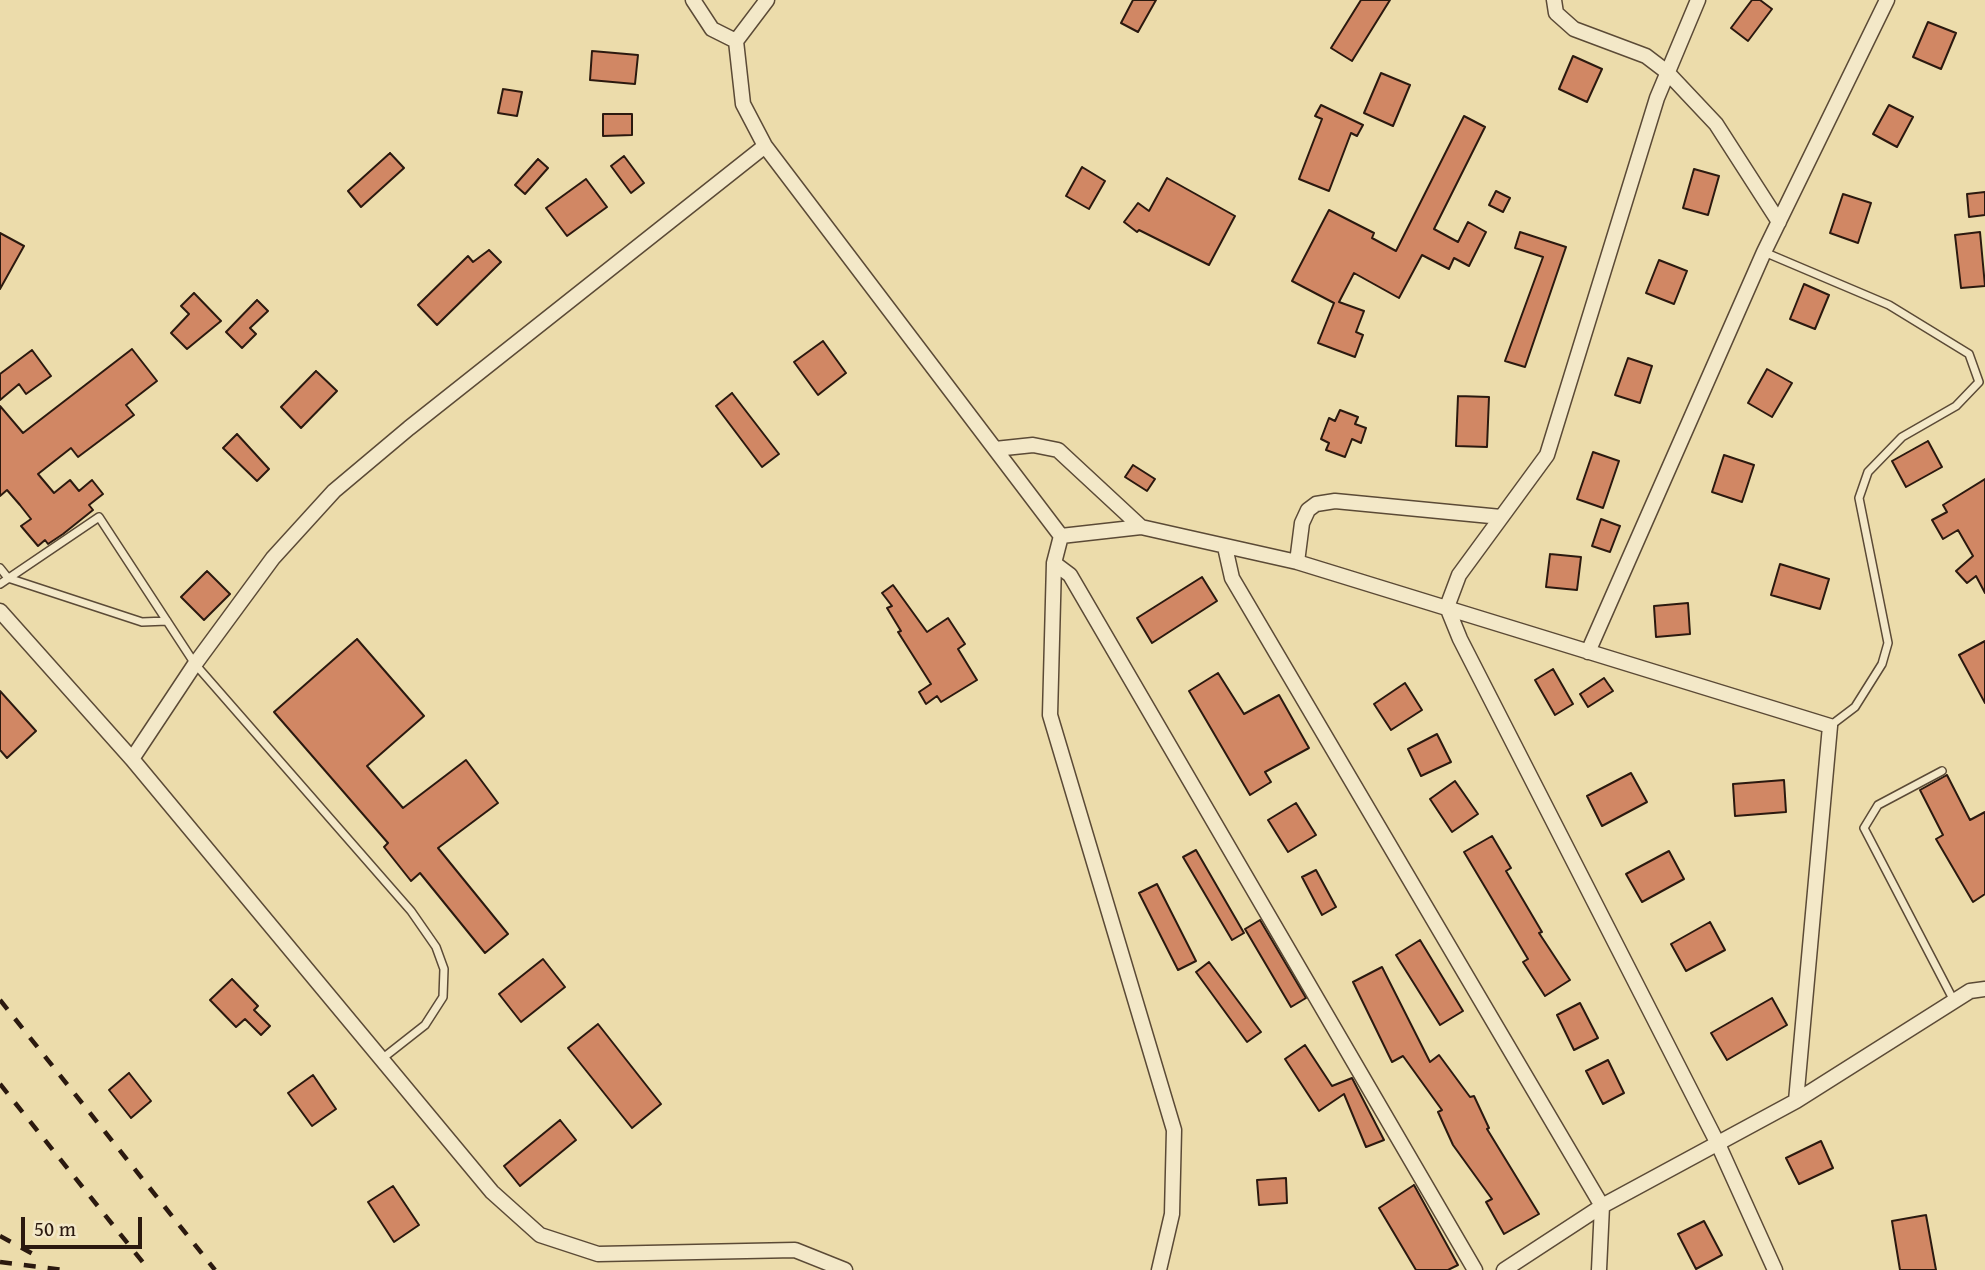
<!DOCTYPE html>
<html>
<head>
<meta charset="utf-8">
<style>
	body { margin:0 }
	#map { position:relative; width:1985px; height:1270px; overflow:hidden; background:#ecdcab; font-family:"Gentium Book Plus",serif }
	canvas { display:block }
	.scale { position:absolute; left:21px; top:1217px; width:121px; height:32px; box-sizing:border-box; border:4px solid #2b190f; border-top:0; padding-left:9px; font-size:21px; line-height:24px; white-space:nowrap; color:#2b190f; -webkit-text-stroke:5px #f3e8c8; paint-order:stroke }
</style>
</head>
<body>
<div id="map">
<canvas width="1985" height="1270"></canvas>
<div class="scale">50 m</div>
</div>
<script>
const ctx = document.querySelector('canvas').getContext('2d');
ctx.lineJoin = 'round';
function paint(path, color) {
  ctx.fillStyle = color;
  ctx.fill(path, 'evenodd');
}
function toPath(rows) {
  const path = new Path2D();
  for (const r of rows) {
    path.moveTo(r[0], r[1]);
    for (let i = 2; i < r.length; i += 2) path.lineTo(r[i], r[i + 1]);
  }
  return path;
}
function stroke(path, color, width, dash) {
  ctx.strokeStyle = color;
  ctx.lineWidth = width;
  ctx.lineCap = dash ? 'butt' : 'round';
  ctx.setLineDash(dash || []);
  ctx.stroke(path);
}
const building = toPath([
	[1133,0,1156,0,1138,32,1121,23,1133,0],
	[1361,0,1390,0,1352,61,1331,48,1361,0],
	[1752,0,1760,0,1772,9,1748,41,1731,28,1752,0],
	[1928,22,1956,33,1941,69,1913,57,1928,22],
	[592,51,638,55,635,84,590,80,592,51],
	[1573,56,1602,69,1587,102,1559,89,1573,56],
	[1381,73,1410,85,1393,126,1364,113,1381,73],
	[503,89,522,92,517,116,498,113,503,89],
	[1321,105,1363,125,1357,136,1351,133,1329,191,1299,179,1322,119,1315,116,1321,105],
	[1889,105,1913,117,1897,147,1873,134,1889,105],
	[603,114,632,114,632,135,603,136,603,114],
	[1464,116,1485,127,1434,229,1458,242,1468,222,1486,232,1469,266,1454,258,1449,269,1422,255,1399,298,1354,273,1339,302,1364,311,1356,332,1363,335,1355,357,1318,343,1334,303,1292,281,1329,210,1374,233,1372,238,1396,251,1464,116],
	[390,153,404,168,361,207,348,191,390,153],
	[624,156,644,183,631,193,611,166,624,156],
	[538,159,548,168,525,194,515,185,538,159],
	[1082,167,1105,181,1089,209,1066,196,1082,167],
	[1694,169,1719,176,1708,215,1683,208,1694,169],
	[1167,178,1235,216,1209,265,1139,230,1137,232,1124,222,1138,203,1149,211,1167,178],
	[586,179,607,207,567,236,546,208,586,179],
	[1496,191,1510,198,1503,212,1489,205,1496,191],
	[1985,192,1985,215,1969,217,1967,194,1985,192],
	[1843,194,1871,203,1858,243,1830,233,1843,194],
	[1520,232,1566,247,1525,367,1505,361,1543,257,1515,248,1520,232],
	[1980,232,1985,286,1961,288,1955,235,1980,232],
	[0,233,24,246,0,289,0,233],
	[489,250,501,262,437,325,418,305,468,256,473,262,489,250],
	[1659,260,1687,271,1674,304,1646,293,1659,260],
	[1804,284,1829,295,1815,329,1790,319,1804,284],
	[194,293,221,321,187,349,171,333,189,314,181,306,194,293],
	[257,300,268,311,250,328,256,334,242,348,226,332,257,300],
	[823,341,846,373,818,395,794,362,823,341],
	[132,349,157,381,126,405,134,415,78,457,71,448,38,474,54,493,70,480,79,491,92,480,103,494,89,505,93,510,63,534,48,544,45,540,38,546,21,526,31,519,20,505,7,490,0,496,0,406,23,433,132,349],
	[32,350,51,376,26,394,19,384,0,400,0,374,32,350],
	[1628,358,1652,366,1640,403,1615,395,1628,358],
	[1767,369,1792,383,1772,417,1748,403,1767,369],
	[316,371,337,391,301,428,281,407,316,371],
	[732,393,779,454,762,467,716,406,732,393],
	[1458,396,1489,397,1487,447,1456,446,1458,396],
	[1340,410,1358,417,1355,424,1366,428,1361,443,1352,439,1345,457,1326,450,1329,443,1321,439,1329,418,1335,421,1340,410],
	[237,434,269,469,257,481,223,448,237,434],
	[1928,441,1942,467,1906,487,1892,461,1928,441],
	[1593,452,1619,461,1603,508,1577,499,1593,452],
	[1724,455,1754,465,1742,502,1712,492,1724,455],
	[1133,465,1155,479,1147,491,1125,477,1133,465],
	[1985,479,1985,593,1976,576,1967,583,1956,571,1973,556,1958,530,1943,539,1932,520,1947,512,1943,505,1985,479],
	[1601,519,1620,526,1610,552,1592,546,1601,519],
	[1550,554,1581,557,1577,590,1546,587,1550,554],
	[1780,564,1829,579,1820,609,1771,595,1780,564],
	[207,571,230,594,204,620,181,597,207,571],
	[1202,577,1217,601,1152,643,1137,618,1202,577],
	[893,585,927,632,948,618,965,644,958,649,977,680,941,702,937,696,926,704,919,692,931,684,898,632,901,631,887,608,892,606,882,593,893,585],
	[1688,603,1690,634,1656,637,1654,606,1688,603],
	[357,639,424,716,367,766,403,808,466,760,498,803,438,848,508,934,485,953,420,873,411,881,384,847,388,843,274,712,357,639],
	[1985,641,1985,703,1959,655,1985,641],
	[1553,669,1573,704,1555,715,1535,680,1553,669],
	[1218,673,1244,714,1279,695,1309,748,1265,772,1271,782,1250,795,1189,691,1218,673],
	[1604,678,1613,691,1588,707,1580,694,1604,678],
	[1405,683,1422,710,1391,730,1374,704,1405,683],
	[0,691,36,731,7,758,0,750,0,691],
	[1437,734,1451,762,1421,776,1408,749,1437,734],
	[1631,773,1647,802,1602,826,1587,796,1631,773],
	[1947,775,1970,820,1985,812,1985,894,1973,902,1936,839,1943,835,1920,790,1947,775],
	[1784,780,1786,812,1735,816,1733,784,1784,780],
	[1455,781,1478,814,1452,832,1430,799,1455,781],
	[1296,803,1316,835,1288,852,1268,820,1296,803],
	[1492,836,1511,868,1506,871,1542,932,1539,933,1570,980,1545,996,1523,962,1528,959,1464,852,1492,836],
	[1196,850,1244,933,1232,940,1183,857,1196,850],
	[1669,851,1684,879,1642,902,1626,874,1669,851],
	[1316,870,1336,907,1322,915,1302,877,1316,870],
	[1157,884,1196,961,1178,970,1139,893,1157,884],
	[1260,920,1306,998,1291,1007,1245,929,1260,920],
	[1710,922,1725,950,1686,971,1671,944,1710,922],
	[1420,940,1463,1011,1440,1025,1396,955,1420,940],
	[543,959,565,987,521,1022,499,994,543,959],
	[1209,962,1261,1032,1247,1042,1196,972,1209,962],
	[1382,967,1430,1062,1439,1055,1470,1097,1474,1096,1489,1128,1487,1129,1539,1214,1504,1234,1486,1202,1492,1199,1453,1145,1438,1112,1442,1110,1403,1056,1392,1062,1353,982,1382,967],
	[232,979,258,1006,254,1010,270,1026,261,1035,245,1019,236,1027,210,1000,232,979],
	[1772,998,1787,1025,1727,1060,1711,1033,1772,998],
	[1580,1003,1598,1038,1574,1050,1557,1015,1580,1003],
	[598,1024,661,1104,632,1128,568,1048,598,1024],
	[1305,1045,1332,1086,1352,1078,1384,1140,1366,1147,1344,1094,1319,1111,1285,1059,1305,1045],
	[1608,1060,1624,1093,1603,1104,1586,1071,1608,1060],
	[129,1073,151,1101,131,1118,109,1090,129,1073],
	[313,1075,336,1109,312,1126,288,1093,313,1075],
	[560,1120,576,1140,520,1186,504,1166,560,1120],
	[1821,1141,1833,1168,1799,1184,1786,1158,1821,1141],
	[1286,1178,1287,1203,1259,1205,1257,1180,1286,1178],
	[1414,1185,1458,1265,1448,1270,1416,1270,1379,1208,1414,1185],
	[393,1186,419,1225,394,1242,368,1202,393,1186],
	[1926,1215,1936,1270,1900,1270,1892,1221,1926,1215],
	[1704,1221,1722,1255,1696,1269,1678,1234,1704,1221]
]);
paint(building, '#d18764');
stroke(building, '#2b190f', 2);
const service = toPath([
	[1764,252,1889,305,1969,354,1979,382,1956,406,1902,437,1868,472,1859,498,1888,643,1882,664,1855,707,1830,726],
	[0,568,8,578,142,622,167,621],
	[0,584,99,517,195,664,411,911,436,947,444,969,443,997,425,1025,383,1058],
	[1942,771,1878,805,1864,828,1954,1001]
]);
const minor = toPath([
	[693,0,712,29,736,41],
	[767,0,736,41,743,104,765,146,1061,536,1054,563,1050,715,1174,1130,1172,1214,1159,1270],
	[1554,0,1556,13,1574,29,1646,56,1667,72,1716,124,1779,222],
	[1698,0,1657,98,1547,455,1459,575,1447,607,1460,639,1718,1144,1775,1270],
	[995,449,1033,445,1058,450,1141,527],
	[1061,536,1141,527,1297,562,1830,726,1796,1101],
	[1225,547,1232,578,1602,1206,1599,1270],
	[1297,562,1302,523,1308,510,1316,504,1335,501,1501,517],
	[1054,563,1070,575,1475,1270],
	[0,611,132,759,492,1192,540,1235,598,1254,795,1250,845,1270],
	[1588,652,1764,252,1887,0],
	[132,759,195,664,273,558,334,491,409,428,765,146],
	[1504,1270,1602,1206,1796,1101,1970,991,1985,989]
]);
stroke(service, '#5b4a36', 10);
stroke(minor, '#5b4a36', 17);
stroke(service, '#f3e8c8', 7);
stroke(minor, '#f3e8c8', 14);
stroke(toPath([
	[0,1000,215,1270],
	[0,1084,149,1270],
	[0,1236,35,1255],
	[0,1262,63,1270]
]), '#2b190f', 4.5, [12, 12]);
</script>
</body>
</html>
